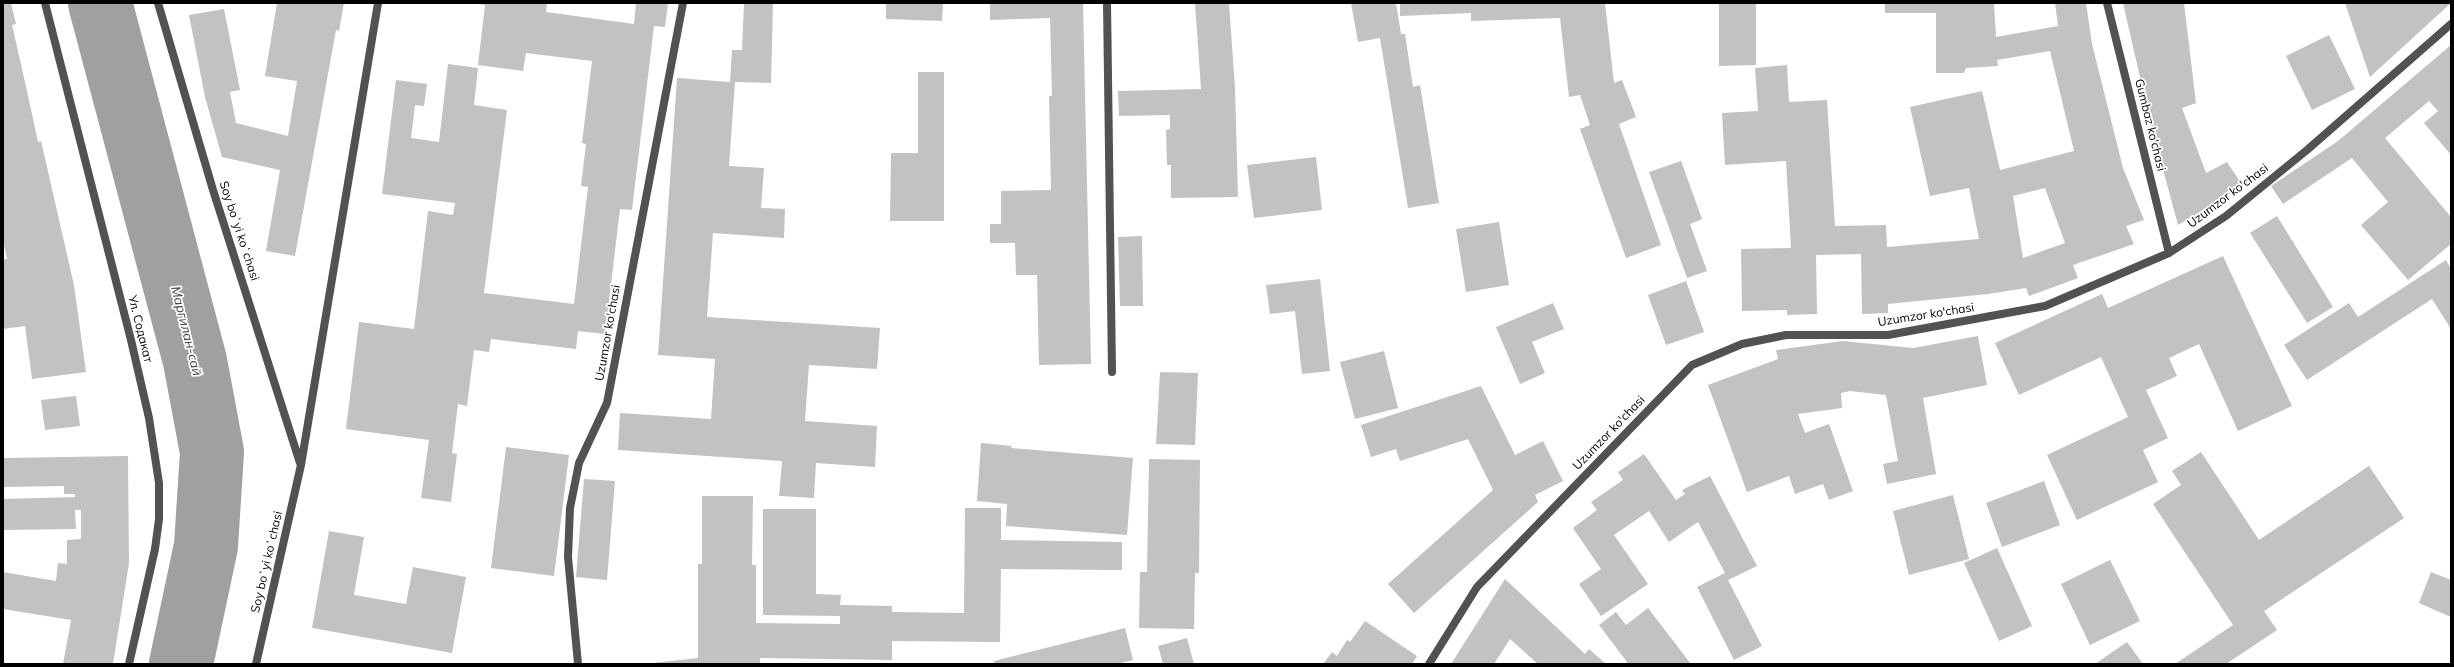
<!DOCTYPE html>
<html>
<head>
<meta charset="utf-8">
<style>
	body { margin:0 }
	#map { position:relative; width:2454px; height:667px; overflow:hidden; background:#fff; font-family:Mulish,sans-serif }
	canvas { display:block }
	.frame { position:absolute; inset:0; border:4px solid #000; pointer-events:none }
</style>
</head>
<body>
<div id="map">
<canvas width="2454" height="667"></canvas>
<div class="frame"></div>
</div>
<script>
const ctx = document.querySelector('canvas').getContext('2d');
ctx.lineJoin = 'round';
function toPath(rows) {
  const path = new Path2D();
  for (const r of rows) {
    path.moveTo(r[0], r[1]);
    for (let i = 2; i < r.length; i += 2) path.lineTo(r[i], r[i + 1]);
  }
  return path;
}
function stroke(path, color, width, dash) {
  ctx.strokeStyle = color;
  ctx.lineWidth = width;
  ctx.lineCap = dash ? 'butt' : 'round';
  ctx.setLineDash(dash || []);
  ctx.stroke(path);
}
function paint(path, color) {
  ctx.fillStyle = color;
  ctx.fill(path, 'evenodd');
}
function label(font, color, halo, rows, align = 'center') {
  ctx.font = font + ' Mulish,sans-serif';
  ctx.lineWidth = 3.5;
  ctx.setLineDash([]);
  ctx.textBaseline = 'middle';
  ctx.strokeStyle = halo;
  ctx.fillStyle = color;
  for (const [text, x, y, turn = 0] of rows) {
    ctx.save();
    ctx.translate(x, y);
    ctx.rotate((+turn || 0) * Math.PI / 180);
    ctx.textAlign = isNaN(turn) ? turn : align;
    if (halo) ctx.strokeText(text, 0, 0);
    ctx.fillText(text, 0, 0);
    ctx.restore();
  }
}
stroke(toPath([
	[100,3,195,361,212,452,206,546,181,664]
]), '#a0a0a0', 64);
paint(toPath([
	[3,3,11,3,16,24,12,25,25,82,38,142,41,141,74,285,86,372,32,379,25,326,3,329,3,259,7,259,3,240],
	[277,3,344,3,339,31,336,30,295,256,266,251,280,170,222,157,205,97,189,15,224,9,240,90,230,92,236,123,288,136,297,81,265,76],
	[474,3,547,3,546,12,634,24,636,3,668,3,665,27,654,26,632,210,620,209,605,334,578,331,576,349,491,339,489,352,474,350,467,406,458,404,452,453,457,454,451,502,421,498,429,440,346,429,359,322,414,329,428,211,453,215,455,203,382,194,396,80,427,84,424,106,415,105,411,138,439,142,448,64,478,68,474,105,507,110,484,293,574,304,588,187,581,186,586,144,582,143,592,61,526,53,523,71,478,65,485,5],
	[744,3,773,3,771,83,735,82,729,166,764,168,761,208,785,209,784,238,713,233,707,317,880,328,877,369,809,365,805,421,877,426,875,467,816,463,814,498,779,496,782,461,618,450,620,413,711,419,715,359,658,355,677,78,730,82,732,50,742,50],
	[886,3,943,3,942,21,886,19],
	[990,3,1083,3,1091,364,1039,365,1037,275,1016,275,1015,243,990,243,990,224,1001,224,1001,191,1051,190,1049,96,1052,96,1050,18,990,20],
	[1195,3,1229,3,1235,88,1238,197,1171,198,1171,165,1167,165,1166,130,1170,129,1170,115,1119,116,1118,91,1201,89],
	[1351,3,1396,3,1401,34,1405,34,1413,87,1420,85,1439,203,1408,208,1380,38,1358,42],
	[1400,3,1605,3,1614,83,1622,80,1636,117,1619,124,1661,245,1626,258,1580,129,1590,125,1580,95,1569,97,1560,18,1471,21,1471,13,1400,16],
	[1719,3,1756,3,1756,65,1719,66],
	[1885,3,1994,3,1996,37,2058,26,2055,3,2086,3,2092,44,2123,168,2144,220,2126,226,2134,244,2073,265,2078,278,2029,296,2026,288,1988,294,1888,304,1888,313,1862,314,1861,254,1816,255,1817,314,1787,315,1787,310,1742,311,1741,249,1791,248,1786,161,1725,165,1722,113,1758,111,1755,68,1787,65,1789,102,1827,100,1835,226,1886,225,1887,247,1979,239,1969,188,1930,196,1910,107,1982,91,2000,170,2074,151,2050,51,1997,60,1998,66,1966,68,1964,73,1936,73,1936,13,1885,13],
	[2045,188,2065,243,2023,258,2013,196],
	[2123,3,2184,3,2196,103,2182,108,2206,173,2227,162,2243,186,2178,225,2150,121],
	[2345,3,2451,3,2370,77],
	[2329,35,2355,89,2312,110,2286,56],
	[2451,45,2451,155,2424,123,2438,111,2429,101,2385,138,2451,217,2451,244,2408,280,2361,225,2388,202,2352,158,2283,204,2271,186,2338,141],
	[918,72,944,72,944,221,890,221,891,153,918,153],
	[1316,157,1322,210,1254,218,1247,165],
	[1681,161,1702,219,1690,224,1707,271,1687,278,1649,172],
	[2277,216,2333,307,2307,323,2250,233],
	[1499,222,1509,285,1466,292,1456,229],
	[1142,236,1143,306,1120,306,1118,237],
	[2223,256,2292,406,2238,431,2199,344,2169,358,2177,376,2146,390,2168,438,2143,450,2158,482,2077,520,2047,455,2128,417,2101,357,2019,395,1995,343,2102,294,2108,308],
	[2446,260,2451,269,2451,329,2432,299,2307,380,2284,345,2349,303,2358,317],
	[1320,279,1330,371,1302,374,1295,311,1270,314,1266,285],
	[1686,281,1704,332,1666,345,1648,295],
	[1553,303,1564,329,1532,342,1545,373,1520,384,1496,327],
	[1978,336,1987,385,1923,398,1936,474,1887,484,1883,464,1898,461,1886,395,1850,391,1841,393,1842,408,1798,414,1805,433,1829,424,1853,491,1829,500,1823,484,1795,494,1789,476,1747,492,1708,385,1778,359,1776,350,1843,341,1913,348],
	[1384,351,1398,408,1355,419,1340,362],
	[1160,372,1198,373,1195,445,1156,444],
	[1481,386,1515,455,1543,441,1563,481,1535,495,1538,502,1414,613,1388,584,1493,490,1468,439,1400,461,1396,449,1371,457,1361,425],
	[76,396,80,426,45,430,41,400],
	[981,443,1012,446,1011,448,1133,458,1127,535,1006,526,1007,504,977,501],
	[506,447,569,455,554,576,491,568],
	[2201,452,2259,540,2369,466,2404,518,2264,611,2277,630,2226,664,2175,664,2233,625,2153,504,2181,485,2172,471],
	[1644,454,1676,500,1685,494,1682,490,1710,476,1757,566,1728,580,1762,646,1734,660,1697,587,1725,573,1698,522,1669,542,1649,511,1614,535,1648,584,1601,616,1579,584,1601,569,1573,528,1597,510,1591,502,1623,480,1618,472],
	[128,456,129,563,113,664,63,664,71,620,3,609,3,572,56,581,58,563,67,564,67,540,81,539,81,510,75,510,76,529,3,530,3,499,75,497,75,494,64,494,64,486,3,487,3,458],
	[1149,459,1200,460,1199,573,1195,573,1194,629,1139,628,1140,572,1147,572],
	[584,479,615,481,607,580,576,577],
	[2044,481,2060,525,2002,547,1986,503],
	[1953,495,1969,559,1909,575,1893,511],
	[702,496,753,496,752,565,756,565,756,623,840,624,840,616,763,615,763,509,816,509,816,594,841,595,840,605,892,606,892,612,964,613,965,508,1001,508,1001,540,1122,542,1122,570,1001,569,1000,642,892,641,892,660,760,658,760,664,644,664,698,658,698,564,702,564],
	[329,531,364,537,354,595,406,604,413,567,466,577,452,653,312,628],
	[1997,548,2032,626,1999,641,1964,563],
	[2110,560,2140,621,2090,645,2061,584],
	[2431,572,2451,580,2451,617,2419,603],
	[1505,579,1585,654,1589,649,1606,664,1538,664,1510,639,1494,664,1451,664],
	[1648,608,1691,664,1625,664,1627,662,1599,625,1616,612,1626,625],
	[1365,621,1417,656,1412,664,1323,664,1332,652,1337,656,1347,640,1350,642],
	[1125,628,1133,660,1116,664,995,664,994,661],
	[1187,638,1194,664,1163,664,1158,646],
	[2127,642,2143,664,2095,664]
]), '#c2c2c2');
stroke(toPath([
	[45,3,131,340,149,418,159,483,159,519,155,549,129,664],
	[158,3,213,190,300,463],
	[1107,3,1112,372],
	[2107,3,2169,253],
	[256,664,301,465,378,3],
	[578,664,568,557,570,508,579,463,607,403,683,3],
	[1429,664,1477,587,1692,365,1742,344,1786,335,1888,335,2045,306,2169,253,2226,216,2307,150,2451,24]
]), '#525252', 8);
label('12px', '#000', '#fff', [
	["Gumbaz ko'chasi",2150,125,76],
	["Uzumzor ko'chasi",2228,196,-37],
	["Soy boʻyi koʻchasi",239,231,72],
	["Uzumzor ko'chasi",1926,315,-9],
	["Ул. Содакат",140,329,76],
	["Uzumzor ko'chasi",608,333,-80],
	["Uzumzor ko'chasi",1609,433,-46],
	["Soy boʻyi koʻchasi",267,562,-77]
]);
label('italic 13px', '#414141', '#fff', [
	["Маргилан-сай",186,331,76]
]);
</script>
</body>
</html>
